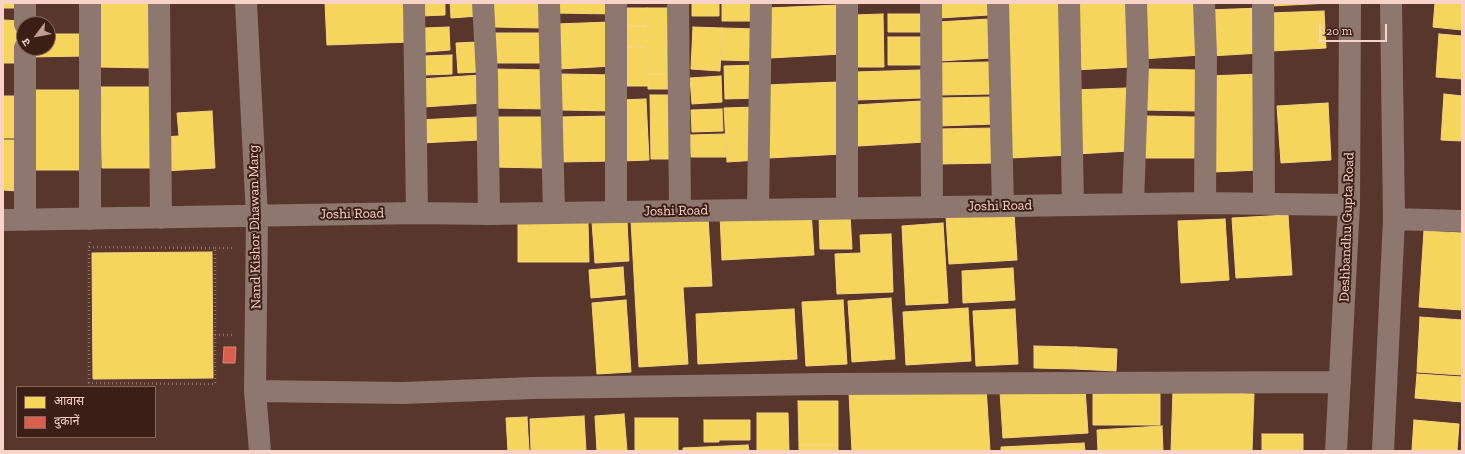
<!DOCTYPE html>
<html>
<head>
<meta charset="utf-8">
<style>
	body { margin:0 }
	#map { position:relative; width:1465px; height:454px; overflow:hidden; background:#58362c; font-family:"Zilla Slab","Noto Sans Devanagari",serif }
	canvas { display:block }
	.frame { position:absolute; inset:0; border:4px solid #fad3c8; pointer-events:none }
	.legend { position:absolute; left:16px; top:386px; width:140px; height:52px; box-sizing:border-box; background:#3b1f17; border:1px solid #87675e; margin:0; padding:5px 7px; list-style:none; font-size:12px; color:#fad3c8 }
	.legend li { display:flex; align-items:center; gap:8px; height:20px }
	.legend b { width:20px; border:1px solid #87675e }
	.north { position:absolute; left:16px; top:16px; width:40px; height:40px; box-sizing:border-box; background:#3b1f17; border:1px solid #87675e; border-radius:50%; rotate:238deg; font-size:11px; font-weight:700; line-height:16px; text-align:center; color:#fad3c8 }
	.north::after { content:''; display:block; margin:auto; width:14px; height:18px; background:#c19c91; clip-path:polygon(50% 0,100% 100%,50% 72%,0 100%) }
	.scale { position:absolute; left:1319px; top:24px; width:68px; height:18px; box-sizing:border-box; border:2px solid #fad3c8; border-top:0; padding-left:5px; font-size:12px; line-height:14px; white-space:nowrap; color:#fad3c8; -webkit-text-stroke:3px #3b1f17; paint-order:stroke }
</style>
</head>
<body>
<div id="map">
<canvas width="1465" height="454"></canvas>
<div class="frame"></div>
<ul class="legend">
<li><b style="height:11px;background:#f6d55c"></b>आवास</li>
<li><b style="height:11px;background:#d6604d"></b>दुकानें</li>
</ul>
<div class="north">उ</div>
<div class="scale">20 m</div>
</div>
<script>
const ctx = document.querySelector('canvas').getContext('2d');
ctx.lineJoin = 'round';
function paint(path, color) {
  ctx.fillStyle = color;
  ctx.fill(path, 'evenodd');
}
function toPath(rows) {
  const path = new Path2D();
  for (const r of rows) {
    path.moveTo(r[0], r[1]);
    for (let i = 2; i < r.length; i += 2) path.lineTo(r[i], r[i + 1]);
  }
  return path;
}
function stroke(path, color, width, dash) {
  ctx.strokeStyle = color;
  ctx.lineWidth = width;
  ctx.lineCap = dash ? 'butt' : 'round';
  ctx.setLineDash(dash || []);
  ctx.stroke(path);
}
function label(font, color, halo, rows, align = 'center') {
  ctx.font = font + ' "Zilla Slab",serif';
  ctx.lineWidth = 4;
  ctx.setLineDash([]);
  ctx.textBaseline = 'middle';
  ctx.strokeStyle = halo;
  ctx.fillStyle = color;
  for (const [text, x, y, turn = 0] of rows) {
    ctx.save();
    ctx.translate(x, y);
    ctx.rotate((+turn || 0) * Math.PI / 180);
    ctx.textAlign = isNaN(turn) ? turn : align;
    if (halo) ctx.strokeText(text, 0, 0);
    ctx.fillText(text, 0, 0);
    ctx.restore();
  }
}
const homes = toPath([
	[3,3,20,3,20,8,3,8,3,3],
	[100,3,154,3,153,68,99,67,100,3],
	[325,3,409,3,410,42,327,45,325,3],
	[420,3,445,3,445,15,421,16,420,3],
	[450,3,478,3,479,16,451,18,450,3],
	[492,3,544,3,544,28,492,27,492,3],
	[553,3,614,3,614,14,553,13,553,3],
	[692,3,719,3,719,16,692,16,692,3],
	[722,3,759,3,759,21,722,21,722,3],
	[938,3,989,3,989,15,939,18,938,3],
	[1002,3,1060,3,1069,155,1011,158,1002,3],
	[1071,3,1127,3,1131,67,1074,70,1071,3],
	[1139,3,1198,3,1201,55,1142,59,1139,3],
	[1271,3,1329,3,1271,6,1271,3],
	[1435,3,1462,3,1462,30,1433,27,1435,3],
	[839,5,842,54,770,58,767,8,839,5],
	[618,8,647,8,647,26,618,26,618,8],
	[647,8,672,8,673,74,648,74,647,8],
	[1261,8,1261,53,1210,56,1207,10,1261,8],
	[1324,11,1326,48,1272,51,1270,13,1324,11],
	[883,14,884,67,856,67,854,15,883,14],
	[888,14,925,14,926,32,888,32,888,14],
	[989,19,991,58,939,61,938,22,989,19],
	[3,20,21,21,19,63,3,63,3,20],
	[610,22,613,66,559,69,556,24,610,22],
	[618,26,647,26,647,47,618,47,618,26],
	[449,27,450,50,425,52,424,28,449,27],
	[693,27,722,28,720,71,691,69,693,27],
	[722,28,759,29,758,61,721,60,722,28],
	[489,33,546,33,546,63,489,63,489,33],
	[48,34,86,34,87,56,27,57,27,48,48,48,48,34],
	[1439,34,1462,36,1462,79,1436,77,1439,34],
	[888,37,925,37,925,65,888,65,888,37],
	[478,42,479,72,458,73,456,43,478,42],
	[618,47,647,47,648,86,619,86,618,47],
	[452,55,452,74,424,75,424,56,452,55],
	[991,62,992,94,939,95,938,63,991,62],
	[757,65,758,98,725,99,724,66,757,65],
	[492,69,547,70,546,109,491,108,492,69],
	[1143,69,1198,70,1197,111,1142,110,1143,69],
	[920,70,921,98,856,100,855,72,920,70],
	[561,74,615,75,614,111,560,110,561,74],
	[648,74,673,74,673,89,648,89,648,74],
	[1261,74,1260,170,1213,172,1207,76,1261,74],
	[481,75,483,103,423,107,421,79,481,75],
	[721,76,722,102,692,104,690,78,721,76],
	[838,82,842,154,769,158,765,85,838,82],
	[101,87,156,87,157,168,102,168,101,87],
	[1126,88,1129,151,1076,154,1072,90,1126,88],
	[34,90,83,90,82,170,34,170,34,90],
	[1444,94,1462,96,1462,141,1441,140,1444,94],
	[650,95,676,95,676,159,651,159,650,95],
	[3,96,19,96,20,138,3,138,3,96],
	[992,97,994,124,939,126,938,98,992,97],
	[646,99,649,160,621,161,618,100,646,99],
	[922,101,925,142,858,146,855,105,922,101],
	[1328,103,1331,160,1281,163,1277,106,1328,103],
	[756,107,758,160,727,162,724,108,756,107],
	[722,109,723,131,692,132,691,110,722,109],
	[212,111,215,168,165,171,163,137,179,136,177,113,212,111],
	[613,116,614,161,560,162,559,117,613,116],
	[1145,116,1196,117,1196,158,1145,158,1145,116],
	[477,117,479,140,421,143,419,120,477,117],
	[491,117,544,117,543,168,491,167,491,117],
	[995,128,995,163,939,164,939,129,995,128],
	[725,134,726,157,691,157,690,135,725,134],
	[3,140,18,140,17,191,3,190,3,140],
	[811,211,814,255,722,260,720,215,811,211],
	[1014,213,1017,260,949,264,946,216,1014,213],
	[850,214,852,249,820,249,819,216,850,214],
	[1288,215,1292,275,1236,278,1232,218,1288,215],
	[708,216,712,286,683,287,688,364,639,367,631,220,708,216],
	[1225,219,1229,280,1181,283,1178,221,1225,219],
	[627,221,629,261,595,263,592,222,627,221],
	[518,222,588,222,589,262,518,262,518,222],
	[943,223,948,303,906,305,902,226,943,223],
	[1424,231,1462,233,1462,310,1419,307,1424,231],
	[891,234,893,292,837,294,835,254,861,253,860,235,891,234],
	[212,252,213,378,93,379,92,253,212,252],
	[623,267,625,295,591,298,589,270,623,267],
	[1013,268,1015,300,963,303,962,271,1013,268],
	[891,298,895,359,852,362,848,301,891,298],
	[626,300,631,372,597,374,592,303,626,300],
	[843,300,847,364,806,366,802,302,843,300],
	[968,308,971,361,906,365,903,312,968,308],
	[794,309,797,359,698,364,696,314,794,309],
	[1015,309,1018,364,976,366,973,311,1015,309],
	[1420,317,1462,320,1462,375,1417,372,1420,317],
	[1034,346,1076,347,1075,369,1034,368,1034,346],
	[1076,347,1117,349,1116,371,1075,369,1076,347],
	[1417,374,1462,377,1462,402,1415,398,1417,374],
	[986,386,990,451,852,451,849,393,986,386],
	[1093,387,1160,387,1160,425,1093,425,1093,387],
	[1085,388,1088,433,1003,438,1000,392,1085,388],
	[1173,391,1254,394,1252,451,1171,451,1173,391],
	[798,401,838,401,838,445,799,445,798,401],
	[757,413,788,413,789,451,757,451,757,413],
	[624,414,627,451,597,451,595,416,624,414],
	[584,416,586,451,531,451,530,419,584,416],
	[527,417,529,451,508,451,506,418,527,417],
	[635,418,678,418,678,451,635,451,635,418],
	[704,420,750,420,750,440,719,440,719,442,704,442,704,420],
	[1414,420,1459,424,1457,451,1412,450,1414,420],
	[1162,426,1163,451,1098,451,1097,430,1162,426],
	[1262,434,1303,434,1303,451,1262,451,1262,434],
	[1084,443,1085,451,1001,451,1001,447,1084,443],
	[748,445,749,451,683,451,683,448,748,445],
	[799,445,838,445,838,451,799,451,799,445]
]);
paint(homes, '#f6d55c');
stroke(homes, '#f7d47c', 1);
const shops = toPath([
	[224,347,236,347,235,363,223,363,224,347]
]);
paint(shops, '#d6604d');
stroke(shops, '#e18272', 1);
stroke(toPath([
	[89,247,215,248,215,384,89,383,89,247,90,241],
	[215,248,235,248],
	[215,335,233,335]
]), '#88716a', 2.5, [1, 3]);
stroke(toPath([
	[25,3,25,24],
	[90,3,90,219],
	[159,3,161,218],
	[246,3,257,217,255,391,260,451],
	[414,3,417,213],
	[483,3,487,75,489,214],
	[549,3,554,212],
	[678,3,680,210],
	[931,3,932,207],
	[998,3,1003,206],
	[1069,3,1073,205],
	[1204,3,1206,55,1205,203],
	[1263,3,1264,204],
	[25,48,25,220],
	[1133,204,1138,65,1136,3],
	[847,208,847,3],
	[758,210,761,3],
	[616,212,616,3],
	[1394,219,1462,221],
	[3,220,417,213,489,214,1205,203,1349,205],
	[255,391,403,393,533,388,829,384,1340,382],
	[1336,451,1349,205,1350,3],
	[1383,451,1394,219,1391,3]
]), '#8e776f', 22);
label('14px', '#fad3c8', '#3b1f17', [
	["Joshi Road",1000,206,-1],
	["Joshi Road",676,211,-1],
	["Joshi Road",352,214,-1],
	["Nand Kishor Dhawan Marg",255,227,-91],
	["Deshbandhu Gupta Road",1347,227,-88]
]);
</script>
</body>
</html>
